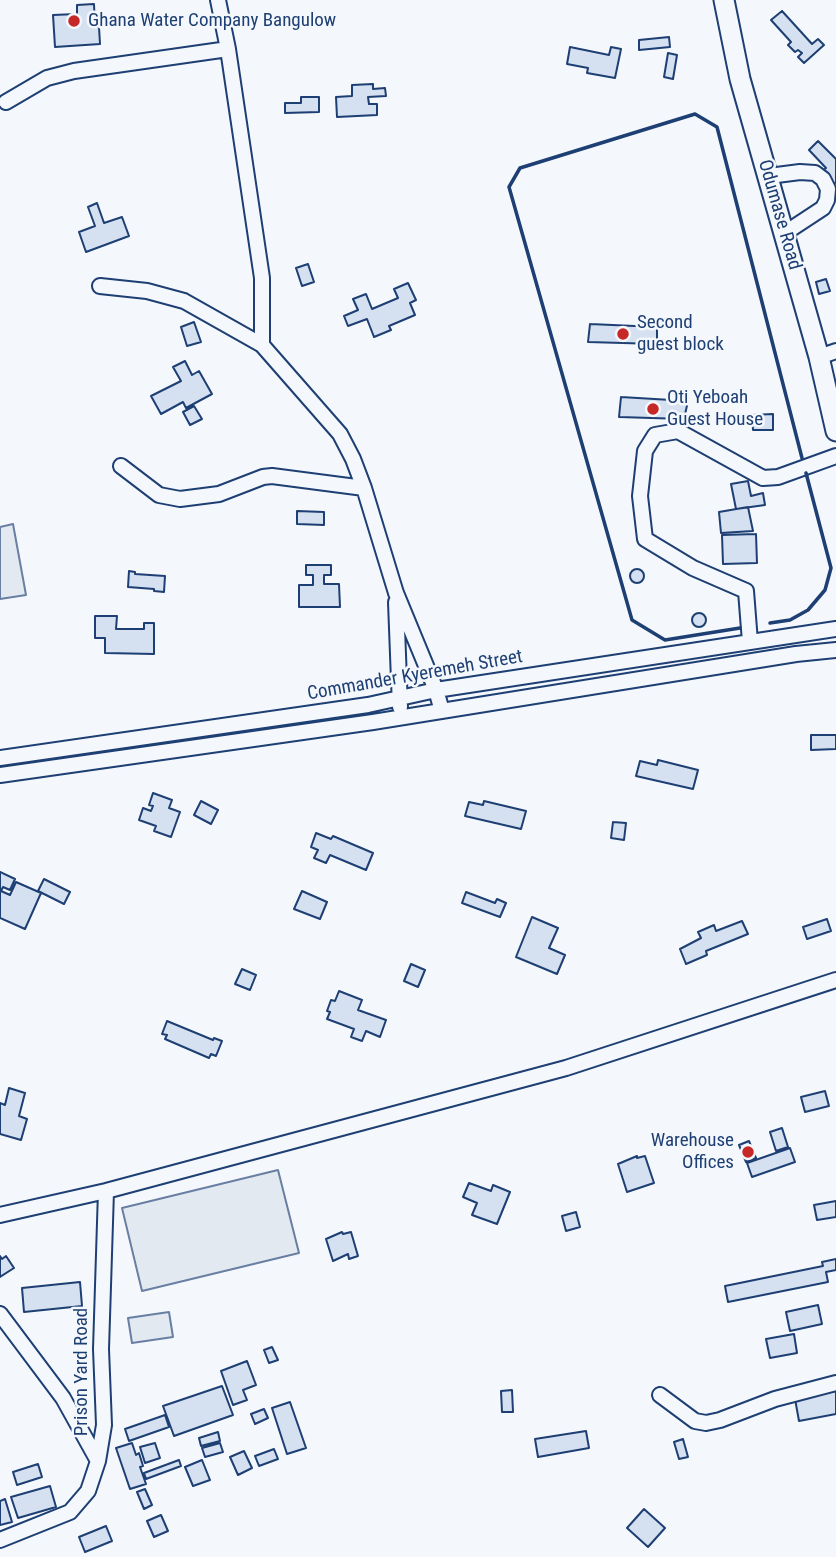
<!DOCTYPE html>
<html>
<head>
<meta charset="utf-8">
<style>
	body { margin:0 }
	canvas { display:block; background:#f4f7fb }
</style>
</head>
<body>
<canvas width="836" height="1557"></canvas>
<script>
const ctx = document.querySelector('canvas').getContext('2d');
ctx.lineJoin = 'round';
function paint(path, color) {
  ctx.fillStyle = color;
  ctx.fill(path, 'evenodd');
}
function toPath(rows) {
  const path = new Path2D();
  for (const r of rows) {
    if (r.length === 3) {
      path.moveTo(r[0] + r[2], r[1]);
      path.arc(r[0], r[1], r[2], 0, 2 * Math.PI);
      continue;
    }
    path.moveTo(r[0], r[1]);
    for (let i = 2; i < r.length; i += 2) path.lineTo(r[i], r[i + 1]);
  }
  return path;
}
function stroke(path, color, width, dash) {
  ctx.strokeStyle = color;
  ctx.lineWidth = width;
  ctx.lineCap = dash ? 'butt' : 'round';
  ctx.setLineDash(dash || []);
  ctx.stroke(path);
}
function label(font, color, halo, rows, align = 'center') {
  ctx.font = font + ' "Roboto Condensed",sans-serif';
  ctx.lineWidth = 5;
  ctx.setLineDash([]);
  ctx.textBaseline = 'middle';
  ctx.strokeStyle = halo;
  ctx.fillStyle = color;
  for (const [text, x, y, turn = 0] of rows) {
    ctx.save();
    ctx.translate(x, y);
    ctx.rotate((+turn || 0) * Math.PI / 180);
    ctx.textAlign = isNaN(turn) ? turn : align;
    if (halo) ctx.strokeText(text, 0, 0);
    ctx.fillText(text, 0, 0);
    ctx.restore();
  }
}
const green = toPath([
	[13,524,26,595,0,599,0,527,13,524],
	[278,1170,299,1253,142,1291,122,1208,278,1170],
	[169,1312,173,1337,132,1343,128,1318,169,1312]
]);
paint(green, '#e3e9f0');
stroke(green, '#687fa3', 2);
const building = toPath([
	[94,4,95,27,99,27,100,44,55,47,53,15,77,14,77,5,94,4],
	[782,11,812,44,818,39,824,45,804,63,798,57,802,53,798,50,795,52,788,45,791,42,771,20,782,11],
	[669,37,670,47,639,50,639,40,669,37],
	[570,47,609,55,611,47,621,49,615,78,587,73,588,68,567,64,570,47],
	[668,53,677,55,673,79,664,77,668,53],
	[373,84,373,89,385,88,386,96,368,97,369,104,377,104,377,115,337,117,336,97,352,96,352,85,373,84],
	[301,97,319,97,319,112,285,113,285,103,301,103,301,97],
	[818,141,836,159,836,182,833,185,821,172,826,168,809,150,818,141],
	[97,203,104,223,122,217,129,236,86,252,79,232,95,226,88,207,97,203],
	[308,264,314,282,302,286,296,268,308,264],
	[826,279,830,291,819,294,816,282,826,279],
	[408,283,416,300,410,303,415,315,389,326,391,330,374,337,367,319,348,326,344,316,358,310,353,299,366,294,372,309,398,298,394,289,408,283],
	[194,322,201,342,187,346,181,327,194,322],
	[590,324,657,327,657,344,588,342,590,324],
	[185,361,192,375,199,371,212,394,186,408,183,402,161,414,151,396,181,381,173,367,185,361],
	[621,397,688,401,684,419,619,417,621,397],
	[194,406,202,419,190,425,183,412,194,406],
	[773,414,773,430,753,430,752,415,773,414],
	[748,481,751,496,763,493,765,505,736,509,731,484,748,481],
	[748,507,753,531,721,533,719,512,748,507],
	[297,511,324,512,324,525,297,524,297,511],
	[756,534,757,563,723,564,722,535,756,534],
	[306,565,331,565,331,575,324,575,324,584,339,584,340,607,299,607,299,585,313,585,313,575,306,575,306,565],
	[637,576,7],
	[129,571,135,572,135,574,165,576,164,592,154,591,154,589,128,587,129,571],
	[699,620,7],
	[95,616,117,616,116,629,144,629,144,623,154,623,154,654,105,653,105,638,95,638,95,616],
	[811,735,836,735,836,749,811,750,811,735],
	[658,760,698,770,693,789,636,776,640,761,657,765,658,760],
	[153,793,172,800,169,808,180,812,171,837,154,831,156,826,139,820,143,808,151,811,153,806,149,805,153,793],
	[201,801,218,810,211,824,194,815,201,801],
	[484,801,526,811,521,829,465,816,469,802,483,805,484,801],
	[613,822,626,823,624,840,611,838,613,822],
	[316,833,331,839,333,836,373,853,366,870,330,855,326,863,314,858,318,850,311,847,316,833],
	[0,872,15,879,10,890,3,887,1,891,10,895,16,882,41,893,25,929,0,918,0,872],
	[44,879,70,892,64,904,38,891,44,879],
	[302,891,327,902,320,919,294,909,302,891],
	[466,892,495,903,497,899,506,903,500,917,462,903,466,892],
	[532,917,558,928,549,948,565,955,557,974,516,957,532,917],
	[827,919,831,931,807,939,803,927,827,919],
	[742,921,748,934,706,951,707,955,686,964,680,949,701,938,698,932,714,925,716,931,742,921],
	[411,964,425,970,418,987,404,981,411,964],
	[242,969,256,975,250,990,235,984,242,969],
	[339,991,362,1000,358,1010,386,1020,380,1037,366,1031,362,1041,351,1037,354,1029,327,1019,330,1012,327,1011,331,1000,335,1001,339,991],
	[167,1021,213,1040,214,1038,222,1041,216,1056,211,1054,209,1058,165,1039,167,1035,162,1034,167,1021],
	[9,1088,25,1093,19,1116,27,1119,21,1140,0,1134,0,1103,5,1105,9,1088],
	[825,1091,829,1106,805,1112,801,1097,825,1091],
	[782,1128,788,1147,776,1151,770,1132,782,1128],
	[749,1141,756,1158,746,1162,739,1145,749,1141],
	[790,1148,795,1162,752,1177,747,1163,790,1148],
	[637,1156,637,1158,645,1156,654,1183,627,1192,618,1164,637,1156],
	[469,1183,491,1191,493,1185,510,1192,497,1224,472,1215,477,1203,463,1197,469,1183],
	[836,1201,836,1217,817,1220,814,1205,836,1201],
	[576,1212,580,1227,566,1231,562,1216,576,1212],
	[342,1232,343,1234,351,1232,358,1256,349,1259,348,1254,333,1261,326,1239,342,1232],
	[0,1256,2,1259,6,1256,14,1268,0,1277,0,1256],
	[836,1259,836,1270,826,1272,828,1282,728,1302,725,1286,823,1266,822,1262,836,1259],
	[80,1282,82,1306,24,1312,22,1288,80,1282],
	[818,1305,822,1324,790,1331,786,1312,818,1305],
	[794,1334,797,1353,770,1358,766,1339,794,1334],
	[272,1347,278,1360,269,1363,264,1350,272,1347],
	[247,1361,256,1385,243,1390,247,1400,233,1405,221,1371,247,1361],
	[222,1386,233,1415,174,1436,163,1406,222,1386],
	[512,1390,513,1412,502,1412,501,1391,512,1390],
	[836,1391,836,1414,799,1421,795,1399,836,1391],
	[290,1402,306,1448,287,1454,272,1408,290,1402],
	[264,1409,268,1418,255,1424,251,1414,264,1409],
	[165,1415,169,1427,129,1441,125,1429,165,1415],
	[586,1431,589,1448,538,1457,535,1439,586,1431],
	[218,1432,220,1441,201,1446,199,1438,218,1432],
	[683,1439,688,1457,679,1459,674,1442,683,1439],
	[132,1443,136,1455,139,1453,143,1466,140,1467,146,1484,130,1489,116,1448,132,1443],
	[155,1443,160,1458,145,1463,140,1447,155,1443],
	[220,1443,223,1452,205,1457,202,1448,220,1443],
	[274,1449,278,1459,259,1466,255,1456,274,1449],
	[244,1451,252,1468,238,1475,230,1457,244,1451],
	[179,1460,181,1466,146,1479,144,1473,179,1460],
	[202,1460,210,1480,193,1486,185,1467,202,1460],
	[38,1464,42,1477,17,1485,13,1472,38,1464],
	[50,1486,56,1507,18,1518,11,1497,50,1486],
	[145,1489,152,1505,144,1509,137,1492,145,1489],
	[5,1499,12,1522,0,1525,0,1501,5,1499],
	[644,1509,665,1528,648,1547,627,1528,644,1509],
	[161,1515,168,1531,154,1537,147,1521,161,1515],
	[106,1526,112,1541,85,1552,79,1537,106,1526]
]);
paint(building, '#d5e0f0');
stroke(building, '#1d3f73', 2);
const minor = toPath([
	[218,0,228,49,262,278,262,345],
	[6,102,47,78,74,71,228,49],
	[769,176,800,172,815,173,823,179,828,189,827,200,823,208,785,233],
	[100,286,147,291,184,301,262,345,340,434,353,459,364,488,396,593,436,690,442,711],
	[819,357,836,351],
	[121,466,159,495,180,499,219,494,263,477,272,476,364,488],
	[396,602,400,707],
	[750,642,746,591,693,568,645,539,640,496,645,451,655,435,678,431,763,478,778,477,836,456],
	[0,758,368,705,436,690,836,629],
	[0,775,373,722,796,654,836,650],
	[0,1215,106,1191,566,1068,836,980],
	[0,1314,63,1398,98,1461],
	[660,1395,695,1421,706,1423,720,1420,775,1399,836,1383],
	[0,1540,70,1512,88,1491,98,1461,104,1425,101,1349,106,1191]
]);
const major = toPath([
	[724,0,740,79,819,357,836,431]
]);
stroke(minor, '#1d3f73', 18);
stroke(major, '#1d3f73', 23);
stroke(minor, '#f4f7fb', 14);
stroke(major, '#f4f7fb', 19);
stroke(toPath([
	[770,623,790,620,808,610,825,590,831,568,806,473],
	[740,628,665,640,632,620,509,187,520,168,695,114,717,127,802,458]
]), '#1d3f73', 3.5);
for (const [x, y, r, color] of [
	[74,21,7,"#c62828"],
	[623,334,7,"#c62828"],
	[653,409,7,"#c62828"],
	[748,1152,7,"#c62828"]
]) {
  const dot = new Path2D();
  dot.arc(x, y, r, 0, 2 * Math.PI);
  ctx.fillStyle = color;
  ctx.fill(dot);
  stroke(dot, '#f4f7fb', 2.5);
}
label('19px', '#1d3f73', '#f4f7fb', [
	["Ghana Water Company Bangulow",88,21],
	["Second",637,323],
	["guest block",637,345],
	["Oti Yeboah",667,398],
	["Guest House",667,420],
	["Warehouse",734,1141,"right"],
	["Offices",734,1163,"right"]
], 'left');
label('19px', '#1d3f73', '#f4f7fb', [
	["Odumase Road",779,215,74],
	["Commander Kyeremeh Street",415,676,-10],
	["Prison Yard Road",82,1372,-90]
]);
</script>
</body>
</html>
